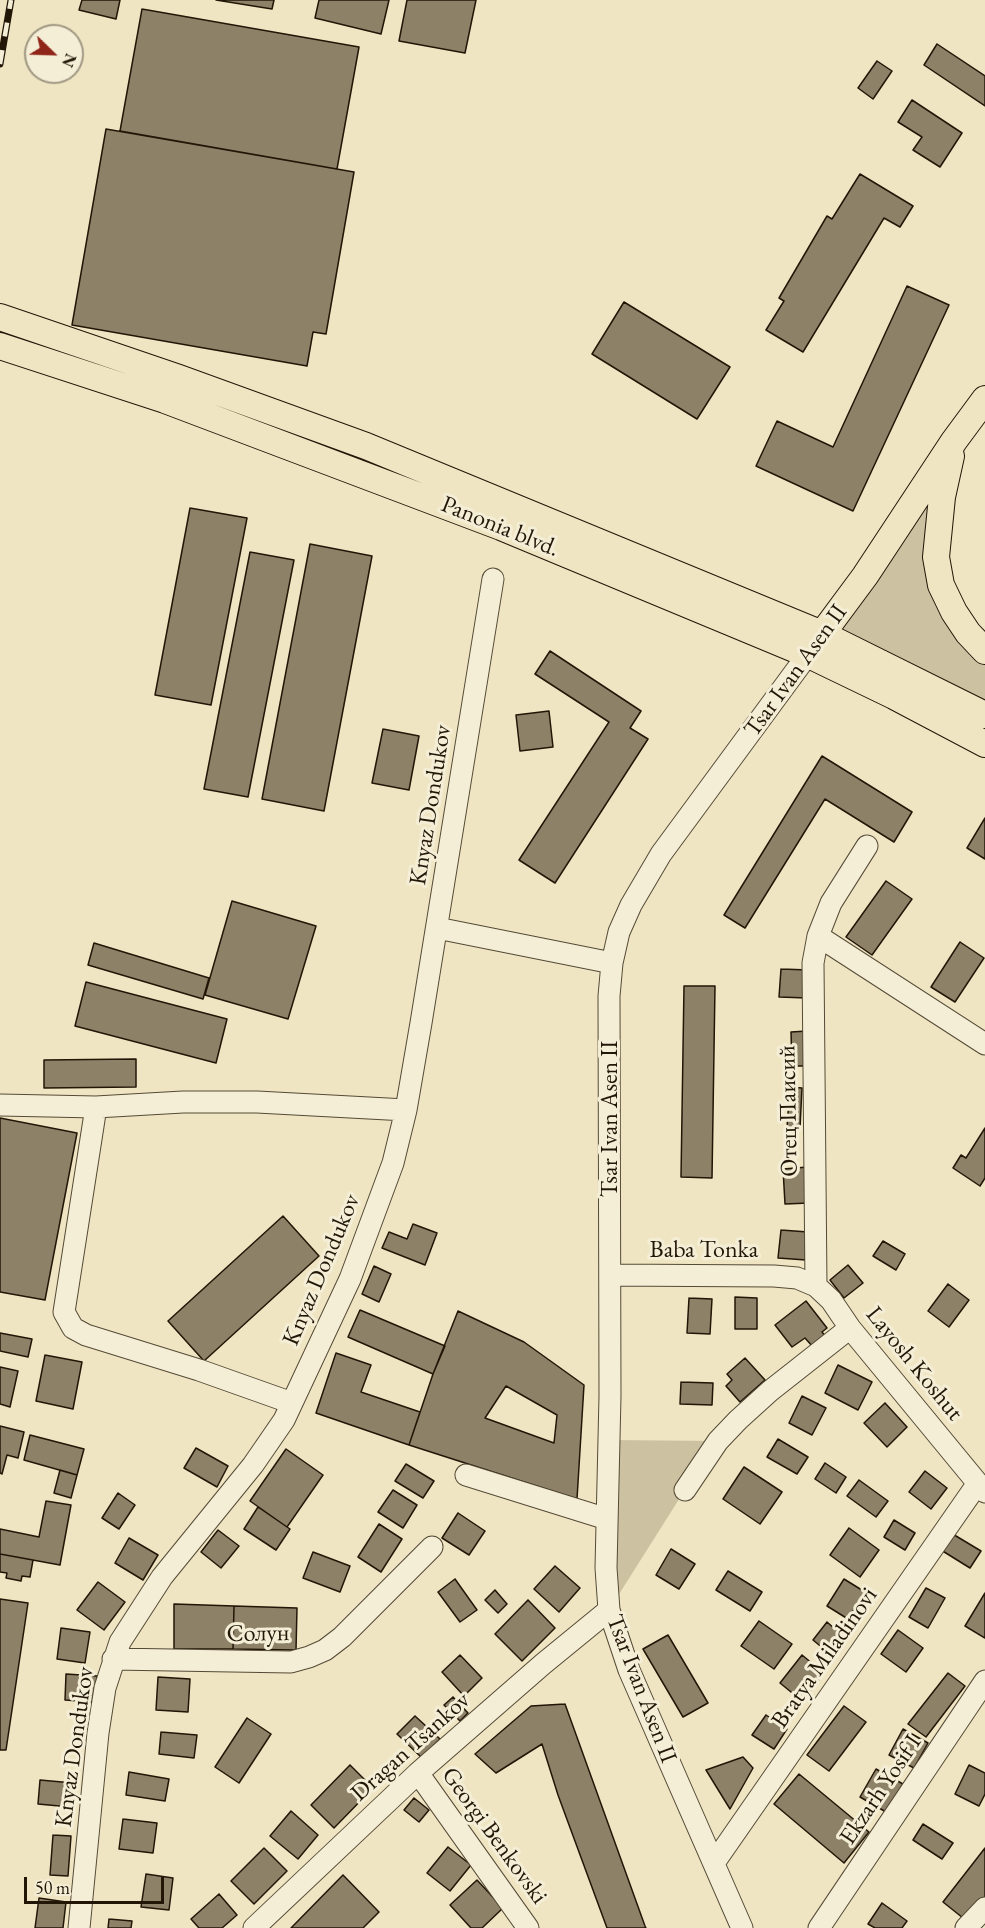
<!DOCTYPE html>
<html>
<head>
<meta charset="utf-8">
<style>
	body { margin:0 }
	#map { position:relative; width:985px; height:1928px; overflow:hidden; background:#efe5c2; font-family:"EB Garamond",serif }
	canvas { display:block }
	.north { position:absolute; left:24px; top:24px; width:60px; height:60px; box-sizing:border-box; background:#f5eed7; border:2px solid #a19884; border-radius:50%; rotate:113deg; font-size:16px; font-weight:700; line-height:24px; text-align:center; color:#221607 }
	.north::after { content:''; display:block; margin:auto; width:21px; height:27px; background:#8f2418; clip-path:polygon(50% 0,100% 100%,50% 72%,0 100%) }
	.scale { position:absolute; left:24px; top:1877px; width:140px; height:27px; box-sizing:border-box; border:3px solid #221607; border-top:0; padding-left:8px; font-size:18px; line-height:21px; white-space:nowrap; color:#221607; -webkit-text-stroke:4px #f5eed7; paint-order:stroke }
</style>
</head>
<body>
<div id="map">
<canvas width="985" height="1928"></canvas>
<div class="north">N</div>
<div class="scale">50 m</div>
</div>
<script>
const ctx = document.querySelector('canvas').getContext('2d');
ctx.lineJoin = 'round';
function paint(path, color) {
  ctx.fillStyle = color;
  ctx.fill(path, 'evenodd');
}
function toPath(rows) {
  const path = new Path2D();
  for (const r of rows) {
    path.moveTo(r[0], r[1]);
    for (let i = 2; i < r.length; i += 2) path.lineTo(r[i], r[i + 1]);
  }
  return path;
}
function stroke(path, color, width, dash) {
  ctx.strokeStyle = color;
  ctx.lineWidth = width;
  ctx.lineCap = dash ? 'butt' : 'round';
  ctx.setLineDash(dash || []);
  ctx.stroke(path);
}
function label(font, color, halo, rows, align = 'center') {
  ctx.font = font + ' "EB Garamond",serif';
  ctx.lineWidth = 6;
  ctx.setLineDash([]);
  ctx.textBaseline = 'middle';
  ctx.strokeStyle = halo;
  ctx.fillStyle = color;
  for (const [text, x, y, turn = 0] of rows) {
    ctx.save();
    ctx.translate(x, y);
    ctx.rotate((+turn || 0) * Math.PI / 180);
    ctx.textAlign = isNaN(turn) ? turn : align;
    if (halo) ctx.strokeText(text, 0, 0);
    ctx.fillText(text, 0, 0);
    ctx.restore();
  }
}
paint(toPath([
	[954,441,936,557,985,651,985,715,822,634],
	[609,1440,718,1441,700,1466,609,1610]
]), '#ccc2a2');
const building = toPath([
	[82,0,120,0,116,19,79,10,82,0],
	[216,0,274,0,272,9,216,0],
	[319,0,389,0,381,34,315,18,319,0],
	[407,0,476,0,465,53,399,41,407,0],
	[142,9,359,47,337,169,120,131,142,9],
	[937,44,985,76,985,106,924,65,937,44],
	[877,61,892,71,873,99,858,88,877,61],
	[912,100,962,133,940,167,913,150,922,137,898,122,912,100],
	[106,129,354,172,326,334,313,332,307,366,72,325,106,129],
	[860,174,913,206,900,227,884,218,803,352,766,330,784,301,779,298,827,216,832,219,860,174],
	[907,286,949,305,853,511,756,466,777,421,833,447,907,286],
	[624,302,730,367,697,419,592,354,624,302],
	[190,508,247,518,211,705,155,695,190,508],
	[310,544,372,556,324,811,262,799,310,544],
	[250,552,294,560,248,797,204,789,250,552],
	[550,651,641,711,630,728,648,739,555,883,519,860,609,722,535,674,550,651],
	[549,711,553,747,520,751,516,715,549,711],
	[383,729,419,736,409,790,372,783,383,729],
	[822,756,912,812,894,842,825,799,745,928,724,915,822,756],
	[985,818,985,859,967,848,985,818],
	[886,881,912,899,872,955,846,937,886,881],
	[232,901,316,926,288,1019,205,995,232,901],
	[960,942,984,958,955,1002,931,987,960,942],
	[94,943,209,978,203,999,88,965,94,943],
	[781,969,809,970,807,998,779,997,781,969],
	[86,982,227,1019,216,1063,75,1026,86,982],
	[684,986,715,986,712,1178,681,1177,684,986],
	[807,1031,807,1066,792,1066,791,1032,807,1031],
	[136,1059,136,1087,44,1088,44,1060,136,1059],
	[790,1087,802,1088,800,1128,787,1127,790,1087],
	[0,1118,77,1133,45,1300,0,1292,0,1118],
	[985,1128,985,1178,980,1186,953,1168,961,1155,966,1158,985,1128],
	[808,1167,809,1203,785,1204,783,1169,808,1167],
	[283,1216,319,1256,204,1361,168,1321,283,1216],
	[413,1224,437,1233,425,1265,382,1248,389,1232,407,1239,413,1224],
	[781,1230,808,1232,806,1260,778,1258,781,1230],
	[883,1241,905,1254,896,1270,873,1256,883,1241],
	[848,1265,863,1283,844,1298,830,1280,848,1265],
	[374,1266,391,1274,379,1302,362,1294,374,1266],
	[948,1284,969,1300,949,1327,928,1311,948,1284],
	[735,1297,757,1298,757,1329,735,1329,735,1297],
	[689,1298,712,1299,710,1334,687,1333,689,1298],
	[806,1301,827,1328,822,1332,826,1337,813,1347,805,1338,792,1347,775,1325,806,1301],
	[360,1310,445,1346,433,1374,348,1337,360,1310],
	[458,1311,524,1342,584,1385,577,1499,409,1445,433,1374,458,1311],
	[506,1386,557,1415,554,1443,485,1418,506,1386],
	[0,1333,32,1339,28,1357,0,1351,0,1333],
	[336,1353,371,1365,361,1392,420,1412,409,1445,316,1413,336,1353],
	[45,1355,82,1362,73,1409,36,1401,45,1355],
	[745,1358,765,1380,740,1402,726,1386,732,1380,727,1374,745,1358],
	[838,1365,872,1382,858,1410,825,1393,838,1365],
	[0,1367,18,1371,10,1407,0,1404,0,1367],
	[681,1382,713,1383,712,1405,680,1404,681,1382],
	[802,1396,826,1408,812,1435,789,1423,802,1396],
	[885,1403,907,1427,887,1447,864,1423,885,1403],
	[0,1426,24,1432,18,1458,7,1455,2,1474,0,1473,0,1426],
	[30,1435,84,1449,77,1475,24,1460,30,1435],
	[778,1439,808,1457,797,1474,767,1457,778,1439],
	[196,1448,228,1466,217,1487,184,1468,196,1448],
	[286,1449,323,1475,287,1527,250,1501,286,1449],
	[825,1463,846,1477,836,1493,815,1479,825,1463],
	[406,1464,434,1481,423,1498,395,1481,406,1464],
	[744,1467,782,1492,760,1524,723,1499,744,1467],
	[60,1470,77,1475,71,1498,54,1493,60,1470],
	[925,1471,947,1488,931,1509,909,1492,925,1471],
	[859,1480,888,1501,876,1517,847,1496,859,1480],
	[393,1490,417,1505,403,1528,378,1512,393,1490],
	[118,1493,135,1505,119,1529,102,1518,118,1493],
	[46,1501,71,1505,60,1565,0,1554,0,1529,39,1537,46,1501],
	[258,1507,290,1529,276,1550,244,1529,258,1507],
	[458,1513,485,1531,469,1555,442,1538,458,1513],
	[894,1520,915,1533,905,1550,884,1537,894,1520],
	[379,1524,402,1539,381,1572,358,1557,379,1524],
	[849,1528,879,1550,860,1577,830,1555,849,1528],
	[218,1530,239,1546,221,1568,201,1552,218,1530],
	[951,1533,981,1551,970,1568,941,1550,951,1533],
	[129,1538,158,1555,143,1580,115,1563,129,1538],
	[671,1549,695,1564,679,1589,656,1575,671,1549],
	[313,1552,350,1566,340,1592,303,1578,313,1552],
	[0,1554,33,1560,30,1577,22,1576,21,1581,6,1578,7,1573,0,1572,0,1554],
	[555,1566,580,1588,559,1612,534,1589,555,1566],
	[728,1571,762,1592,750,1611,716,1590,728,1571],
	[455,1579,477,1610,460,1622,438,1592,455,1579],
	[844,1579,865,1592,848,1619,827,1606,844,1579],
	[98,1582,125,1602,104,1630,77,1610,98,1582],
	[926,1588,945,1598,928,1628,909,1617,926,1588],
	[495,1590,507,1604,498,1613,485,1600,495,1590],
	[985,1593,985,1638,965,1626,985,1593],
	[0,1599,28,1603,6,1750,0,1750,0,1599],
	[528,1600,555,1628,522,1661,495,1634,528,1600],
	[174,1604,234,1606,233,1649,174,1649,174,1604],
	[234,1606,297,1608,296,1650,233,1649,234,1606],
	[759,1621,792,1644,774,1669,741,1646,759,1621],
	[827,1622,844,1637,830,1654,813,1640,827,1622],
	[61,1628,90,1632,85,1663,57,1659,61,1628],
	[898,1630,923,1648,906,1672,881,1654,898,1630],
	[668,1635,708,1703,683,1717,643,1649,668,1635],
	[460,1655,482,1678,464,1696,442,1672,460,1655],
	[802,1655,824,1673,802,1701,780,1683,802,1655],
	[948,1673,965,1686,926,1737,908,1724,948,1673],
	[66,1674,97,1676,95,1702,65,1700,66,1674],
	[158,1677,190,1679,188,1712,156,1710,158,1677],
	[453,1697,468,1713,460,1721,444,1705,453,1697],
	[565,1704,645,1926,646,1928,607,1928,558,1795,542,1744,496,1773,475,1754,531,1706,565,1704],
	[844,1706,866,1722,829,1771,807,1755,844,1706],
	[766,1715,787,1729,774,1749,752,1735,766,1715],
	[415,1716,440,1739,422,1758,397,1734,415,1716],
	[247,1718,271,1734,239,1783,215,1767,247,1718],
	[903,1729,928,1743,914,1768,889,1755,903,1729],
	[161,1732,197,1735,194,1758,159,1754,161,1732],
	[743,1757,753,1768,730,1809,706,1770,743,1757],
	[350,1765,373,1788,334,1828,311,1805,350,1765],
	[969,1765,985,1773,985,1794,979,1806,955,1794,969,1765],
	[876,1769,903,1784,886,1812,860,1797,876,1769],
	[129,1772,169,1779,165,1801,126,1795,129,1772],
	[799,1774,869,1832,844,1863,774,1804,799,1774],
	[40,1780,73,1783,70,1807,38,1804,40,1780],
	[414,1798,429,1810,419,1822,404,1810,414,1798],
	[291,1811,318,1835,298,1859,270,1836,291,1811],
	[123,1819,157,1823,153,1853,119,1849,123,1819],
	[923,1824,953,1843,942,1859,913,1840,923,1824],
	[53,1835,71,1836,68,1876,50,1875,53,1835],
	[448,1847,471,1865,450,1891,427,1873,448,1847],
	[264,1848,287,1871,254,1904,231,1881,264,1848],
	[985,1848,985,1900,968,1922,943,1902,985,1848],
	[146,1874,173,1878,169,1910,141,1907,146,1874],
	[343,1875,379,1912,363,1928,291,1928,343,1875],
	[477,1880,503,1908,482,1928,471,1928,450,1905,477,1880],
	[219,1894,237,1915,222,1928,199,1928,191,1919,219,1894],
	[39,1898,66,1902,63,1928,35,1928,39,1898],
	[882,1903,907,1921,902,1928,875,1928,868,1924,882,1903],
	[109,1919,132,1921,131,1928,108,1928,109,1919]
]);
paint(building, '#8d8268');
stroke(building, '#221607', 1.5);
const minor = toPath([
	[437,928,612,963],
	[818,936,985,1044],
	[0,1105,96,1107,183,1102,257,1102,406,1110],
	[96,1107,64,1312,73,1328,86,1335,199,1370,292,1403],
	[610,1275,774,1276,797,1278,816,1286,831,1300,850,1328,985,1492],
	[816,1286,813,963,818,936,831,903,867,846],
	[466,1475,607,1519],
	[685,1490,718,1441,738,1420,770,1391,850,1328],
	[113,1659,291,1662,309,1657,325,1650,342,1637,432,1547],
	[418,1773,528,1928],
	[714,1863,978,1483],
	[79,1928,98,1733,105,1688,120,1642,162,1577,253,1465,284,1420,350,1279,393,1163,406,1110,421,1023,493,579],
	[254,1928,418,1773,543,1664,609,1610],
	[742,1928,629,1670,609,1610,606,1568,610,1396,609,996,612,963,619,932,631,905,661,854,817,642],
	[819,1928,985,1681],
	[966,1928,985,1908]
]);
const major = toPath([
	[0,317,179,378,366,446,822,634,985,715],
	[0,346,165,400,501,527,809,655,894,696,985,744],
	[951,456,942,497,936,557,941,585,954,612,968,633,985,651],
	[822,634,865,576,954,441,985,399]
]);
stroke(minor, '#554a36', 23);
stroke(major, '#221607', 28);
stroke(minor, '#f5eed7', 21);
stroke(major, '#efe5c2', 26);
const rail = toPath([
	[0,64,11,0]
]);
stroke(rail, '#221607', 7);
stroke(rail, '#f5eed7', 4.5, [14]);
label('24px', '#221607', '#f5eed7', [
	["Panonia blvd.",500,527,22],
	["Tsar Ivan Asen II",796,671,-54],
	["Knyaz Dondukov",431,805,-81],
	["Отец Паисий",789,1111,-91],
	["Tsar Ivan Asen II",610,1119,-90],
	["Baba Tonka",704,1250],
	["Knyaz Dondukov",322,1270,-67],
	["Layosh Koshut",914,1364,51],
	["Солун",258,1634,-1],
	["Bratya Miladinovi",825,1658,-55],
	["Tsar Ivan Asen II",641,1689,69],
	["Knyaz Dondukov",75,1747,-82],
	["Dragan Tsankov",411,1747,-42],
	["Ekzarh Yosif I",881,1790,-56],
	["Georgi Benkovski",494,1836,54]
]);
</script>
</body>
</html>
